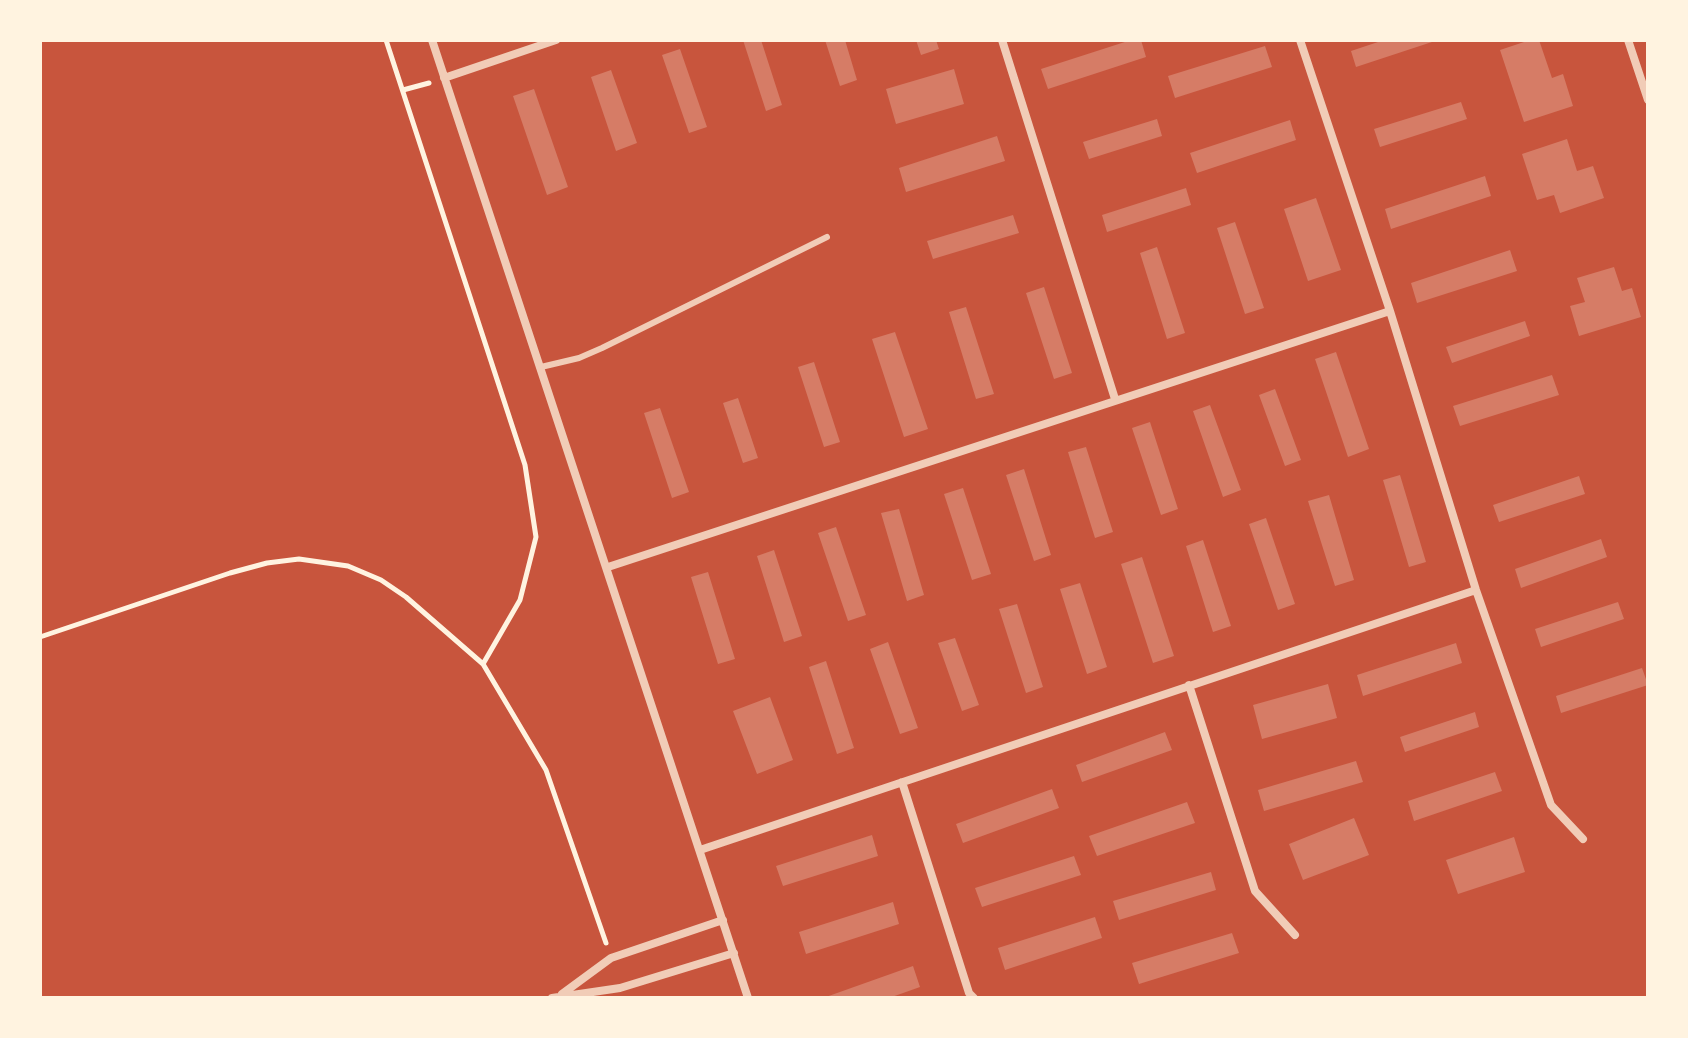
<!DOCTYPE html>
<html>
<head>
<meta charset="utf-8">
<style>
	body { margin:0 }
	#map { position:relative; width:1688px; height:1038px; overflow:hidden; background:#c8553d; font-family:Montserrat,sans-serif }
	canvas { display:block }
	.frame { position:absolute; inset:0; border:42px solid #fff3e0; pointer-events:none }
</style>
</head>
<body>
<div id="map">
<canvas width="1688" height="1038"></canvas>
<div class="frame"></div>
</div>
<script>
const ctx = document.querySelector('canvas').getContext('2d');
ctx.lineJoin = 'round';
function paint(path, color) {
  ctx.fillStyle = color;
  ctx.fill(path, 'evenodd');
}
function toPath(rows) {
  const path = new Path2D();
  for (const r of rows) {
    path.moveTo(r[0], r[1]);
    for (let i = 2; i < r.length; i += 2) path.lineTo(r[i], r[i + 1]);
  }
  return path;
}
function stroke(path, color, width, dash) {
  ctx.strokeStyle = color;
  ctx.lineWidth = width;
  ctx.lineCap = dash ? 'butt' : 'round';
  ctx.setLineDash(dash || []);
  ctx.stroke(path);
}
paint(toPath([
	[743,40,761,40,782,105,766,111],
	[825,40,845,40,857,80,840,86],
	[916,40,936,40,939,49,921,55],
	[1131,40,1141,40,1146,57,1048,89,1041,69],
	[1384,40,1435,40,1435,41,1356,67,1351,51],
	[1530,40,1539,40,1552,78,1563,74,1573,106,1524,122,1500,50],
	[1265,46,1272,67,1175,98,1168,76],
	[680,49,707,127,689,133,662,55],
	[954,69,964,104,896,124,886,89],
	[611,70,637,143,616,151,591,77],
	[534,89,568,187,547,195,513,96],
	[1461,102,1467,119,1380,147,1374,129],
	[1157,119,1162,136,1089,159,1083,142],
	[1290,120,1296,140,1197,173,1190,153],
	[997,136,1005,161,906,192,899,168],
	[1567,139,1577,171,1593,166,1604,198,1560,213,1554,195,1537,200,1522,154],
	[1485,176,1491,196,1391,229,1385,209],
	[1186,188,1191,205,1107,232,1102,215],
	[1316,198,1341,270,1308,281,1284,209],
	[1013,215,1019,233,933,259,927,241],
	[1235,222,1264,308,1245,314,1217,228],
	[1157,247,1185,333,1167,339,1140,253],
	[1510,250,1517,271,1417,303,1411,283],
	[1614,267,1622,291,1632,288,1641,317,1579,336,1570,306,1585,302,1577,278],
	[1044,287,1072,373,1054,379,1026,293],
	[966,307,994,394,976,399,949,312],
	[1525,321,1530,336,1452,363,1446,347],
	[895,332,928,429,904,437,872,339],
	[1336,352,1369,449,1348,457,1315,359],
	[814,362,840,442,824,447,798,367],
	[1552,375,1559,395,1460,426,1453,406],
	[1275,389,1301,460,1285,466,1259,395],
	[738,398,758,458,743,463,723,403],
	[1210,405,1241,490,1223,497,1193,411],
	[660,408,689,492,672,498,644,413],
	[1150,422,1178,509,1161,515,1132,428],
	[1086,447,1113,532,1095,538,1068,452],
	[1024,469,1051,555,1034,561,1006,475],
	[1400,475,1426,562,1409,567,1383,480],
	[1579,476,1585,494,1499,522,1493,505],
	[963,488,991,574,972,580,944,494],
	[1329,495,1354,580,1335,586,1308,501],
	[899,509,924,595,907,601,881,513],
	[1266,518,1295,604,1278,610,1249,524],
	[836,527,866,615,848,621,818,533],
	[1601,539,1607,557,1521,588,1515,569],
	[1203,540,1231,626,1213,632,1186,546],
	[774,550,802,636,784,642,757,556],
	[1142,557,1174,656,1153,663,1121,564],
	[708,572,735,659,718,664,691,577],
	[1080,583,1107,667,1087,674,1060,589],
	[1618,602,1624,619,1541,647,1535,629],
	[1017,604,1043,687,1026,693,999,609],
	[955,638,979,705,962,711,938,643],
	[888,642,918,728,900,734,870,649],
	[1456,643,1462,663,1363,696,1357,675],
	[826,661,854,748,837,754,809,667],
	[1642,668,1648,685,1561,713,1556,696],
	[1328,684,1337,718,1262,739,1253,705],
	[770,697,793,760,757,774,733,711],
	[1475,712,1479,727,1405,752,1400,737],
	[1165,732,1172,750,1082,782,1076,765],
	[1356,761,1363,782,1264,811,1258,790],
	[1495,772,1502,791,1414,821,1408,801],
	[1052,789,1059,808,963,843,956,824],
	[1187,802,1195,823,1097,856,1089,836],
	[1354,818,1369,855,1303,880,1289,844],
	[872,835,878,856,783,886,776,866],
	[1514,837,1525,872,1458,894,1446,860],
	[1074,856,1081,875,982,907,975,888],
	[1211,872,1216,890,1119,920,1113,901],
	[893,902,899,924,806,954,799,932],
	[1095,917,1102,938,1005,970,998,948],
	[1232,933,1239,953,1139,984,1132,963],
	[913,966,920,987,889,998,823,998]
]), '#d67c66');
stroke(toPath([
	[386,40,525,465,536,537,520,600,483,664],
	[403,90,429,83],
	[40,637,230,573,267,563,299,559,348,566,381,580,406,597,483,664,546,770,606,943]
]), '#fff3e0', 5);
stroke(toPath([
	[541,367,579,358,602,348,827,237]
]), '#f1ccb7', 6);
stroke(toPath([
	[432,40,748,998],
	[1002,40,1115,399],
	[1300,40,1390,311,1476,590,1551,805,1583,839],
	[1628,40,1648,100],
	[444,78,556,40],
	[608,567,1390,311],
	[1189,685,1255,891,1295,935],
	[902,782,969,993,974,998],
	[700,850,1476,590],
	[562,994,611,958,723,920],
	[552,998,620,988,734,953]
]), '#f1ccb7', 8);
</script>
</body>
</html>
